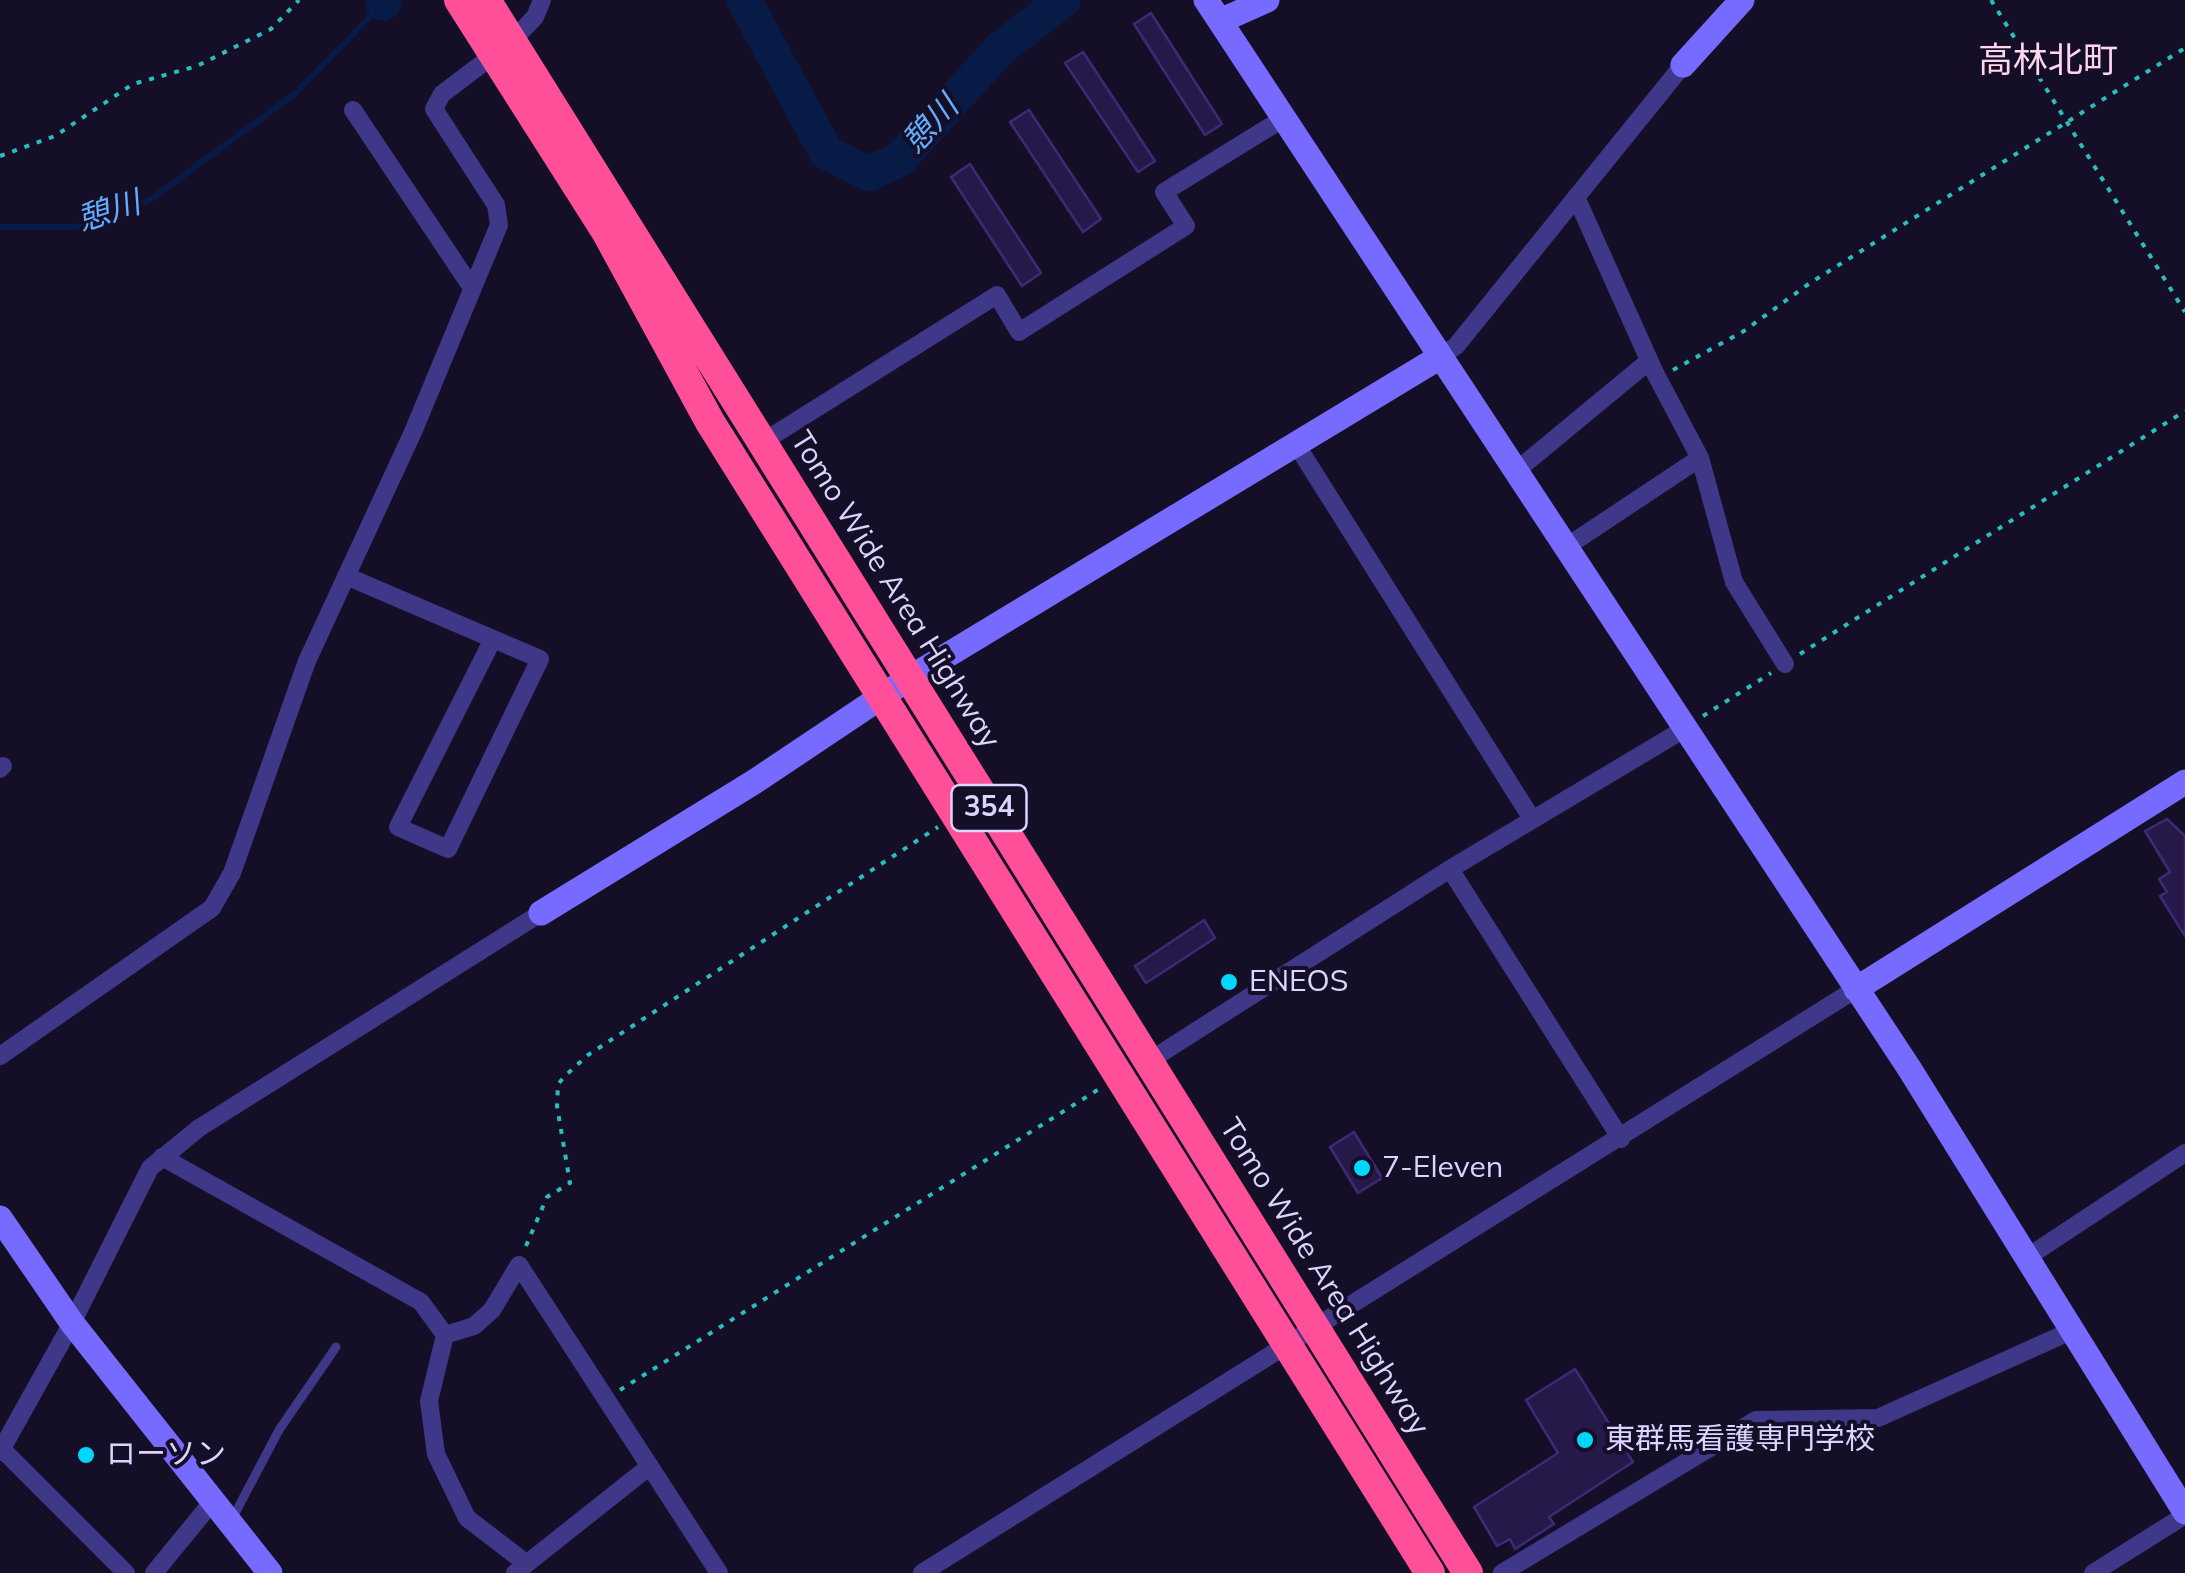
<!DOCTYPE html>
<html>
<head>
<meta charset="utf-8">
<style>
	body { margin:0 }
	canvas { display:block; background:#140e27 }
</style>
</head>
<body>
<canvas width="2185" height="1573"></canvas>
<script>
const ctx = document.querySelector('canvas').getContext('2d');
ctx.lineJoin = 'round';
function toPath(rows) {
  const path = new Path2D();
  for (const r of rows) {
    path.moveTo(r[0], r[1]);
    for (let i = 2; i < r.length; i += 2) path.lineTo(r[i], r[i + 1]);
  }
  return path;
}
function stroke(path, color, width, dash) {
  ctx.strokeStyle = color;
  ctx.lineWidth = width;
  ctx.lineCap = dash ? 'butt' : 'round';
  ctx.setLineDash(dash || []);
  ctx.stroke(path);
}
function paint(path, color) {
  ctx.fillStyle = color;
  ctx.fill(path, 'evenodd');
}
function label(font, color, halo, rows, align = 'center') {
  ctx.font = font + ' Mulish,"Noto Sans JP",sans-serif';
  ctx.lineWidth = 8;
  ctx.setLineDash([]);
  ctx.textBaseline = 'middle';
  ctx.strokeStyle = halo;
  ctx.fillStyle = color;
  for (const [text, x, y, turn = 0] of rows) {
    ctx.save();
    ctx.translate(x, y);
    ctx.rotate((+turn || 0) * Math.PI / 180);
    ctx.textAlign = isNaN(turn) ? turn : align;
    if (halo) ctx.strokeText(text, 0, 0);
    ctx.fillText(text, 0, 0);
    ctx.restore();
  }
}
stroke(toPath([
	[0,227,77,227,109,219,150,200,296,93,383,3]
]), '#071b46', 6);
stroke(toPath([
	[744,0,826,152,869,174,900,159,1000,49,1063,0],
	[383,3,385,0]
]), '#071b46', 35);
const building = toPath([
	[1151,13,1222,124,1205,135,1134,24,1151,13],
	[1083,52,1155,161,1138,172,1065,63,1083,52],
	[1029,110,1101,219,1083,232,1010,122,1029,110],
	[970,164,1041,273,1022,286,951,177,970,164],
	[2167,819,2185,836,2185,936,2160,896,2167,892,2159,879,2170,872,2145,831,2167,819],
	[1204,920,1215,938,1146,983,1135,966,1204,920],
	[1354,1132,1382,1178,1358,1193,1330,1147,1354,1132],
	[1575,1369,1633,1462,1549,1517,1554,1524,1515,1549,1510,1539,1497,1546,1474,1507,1558,1453,1526,1400,1575,1369]
]);
paint(building, '#261949');
stroke(building, '#3d2a76', 2.5);
stroke(toPath([
	[1991,0,2185,312],
	[0,156,55,136,133,84,197,66,271,29,299,0],
	[1673,370,1744,331,1810,283,2185,48],
	[1800,654,2185,411],
	[1703,716,1771,673],
	[526,1246,547,1197,570,1183,557,1106,558,1084,566,1075,588,1055,938,827],
	[620,1390,1099,1089]
]), '#29bebe', 4, [5, 8]);
stroke(toPath([
	[231,1521,279,1430,336,1347]
]), '#3f3788', 9);
stroke(toPath([
	[353,110,472,288],
	[1440,357,1456,346,1683,65],
	[761,443,997,295,1019,332,1186,226,1164,192,1284,118],
	[1296,444,1532,819],
	[1700,458,1734,582,1785,664],
	[1516,471,1649,361],
	[1566,547,1700,458,1654,371,1576,197],
	[346,576,540,659,448,849,398,827,492,641],
	[0,769,3,766],
	[1450,869,1621,1139],
	[0,1056,212,908,232,873,307,661,413,432,499,225,496,205,434,109,442,94,512,41,535,17,542,0],
	[1149,1061,1450,869,1686,728],
	[162,1157,421,1302,445,1335,429,1401,436,1454,467,1518,527,1564],
	[2026,1258,2185,1153],
	[445,1335,474,1326,492,1310,519,1265,719,1573],
	[2,1449,126,1573],
	[0,1452,72,1323,150,1168,199,1128,541,913],
	[154,1573,213,1501],
	[515,1573,650,1466],
	[922,1573,1856,989],
	[1502,1573,1756,1420,1878,1418,2071,1331],
	[2093,1573,2185,1515]
]), '#3f3788', 18);
stroke(toPath([
	[1206,0,1909,1068,2185,1512],
	[1220,21,1267,0],
	[1683,65,1742,0],
	[541,913,754,782,908,679,1440,357],
	[1856,989,2185,782],
	[0,1218,72,1323,270,1573]
]), '#776bff', 25);
stroke(toPath([
	[459,0,607,233,710,422,1430,1573],
	[486,0,1468,1573]
]), '#ff4f99', 30);
for (const [x, y, r, color] of [
	[1229,982,10,"#00d7ff"],
	[1362,1168,10,"#00d7ff"],
	[1585,1440,10,"#00d7ff"],
	[86,1455,10,"#00d7ff"]
]) {
  const dot = new Path2D();
  dot.arc(x, y, r, 0, 2 * Math.PI);
  ctx.fillStyle = color;
  ctx.fill(dot);
  stroke(dot, '#140e27', 4);
}
for (const [x, y, w] of [
	[989,808,75]
]) {
  const box = new Path2D();
  box.roundRect(x - w / 2, y - 23, w, 46, 8);
  ctx.fillStyle = '#140e27';
  ctx.fill(box);
  stroke(box, '#dbd4ff', 2.5);
}
label('bold 28px', '#dbd4ff', null, [
	["354",989,808]
]);
label('30px', '#dbd4ff', '#140e27', [
	["Tomo Wide Area Highway",895,590,58],
	["Tomo Wide Area Highway",1324,1277,58]
]);
label('30px', '#dbd4ff', '#140e27', [
	["ENEOS",1249,982],
	["7-Eleven",1382,1168],
	["東群馬看護専門学校",1605,1440],
	["ローソン",106,1455]
], 'left');
label('italic 32px', '#62adff', '#140e27', [
	["憩川",931,125,-47],
	["憩川",109,212,-18]
]);
label('35px', '#ffd6ee', '#140e27', [
	["高林北町",2048,61]
]);
</script>
</body>
</html>
